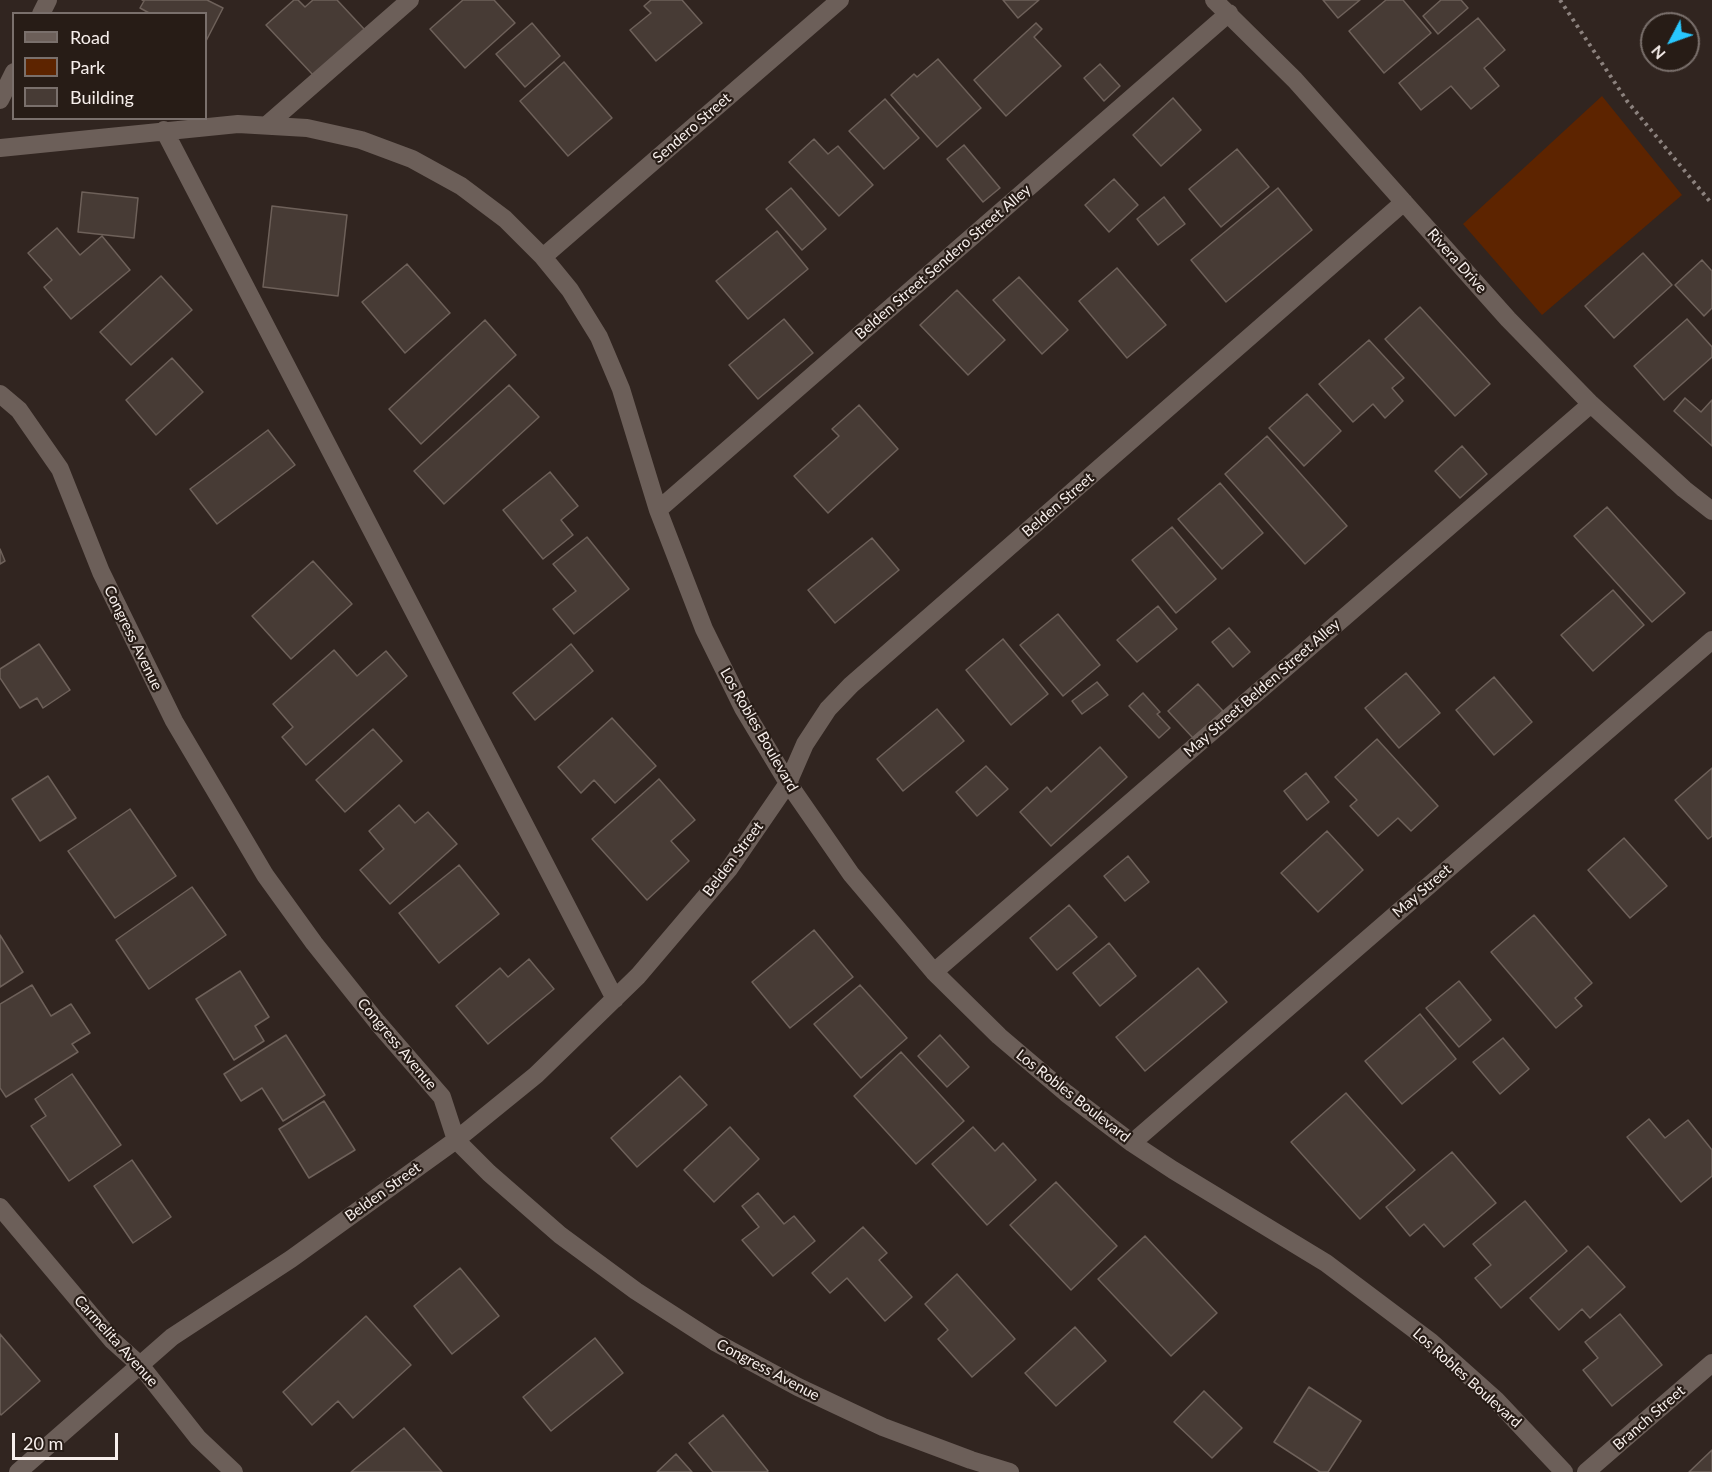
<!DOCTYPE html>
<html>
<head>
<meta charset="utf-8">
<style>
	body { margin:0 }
	#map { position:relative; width:1712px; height:1472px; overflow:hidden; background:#312520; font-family:Lato,sans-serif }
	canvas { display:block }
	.legend { position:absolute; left:12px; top:12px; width:195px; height:108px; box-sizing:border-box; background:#271c16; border:2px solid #7a706c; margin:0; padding:8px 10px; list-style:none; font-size:18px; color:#f7efec }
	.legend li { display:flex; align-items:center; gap:12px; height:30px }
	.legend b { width:30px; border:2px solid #7a706c }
	.north { position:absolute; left:1640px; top:12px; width:60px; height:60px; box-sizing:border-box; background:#271c16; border:2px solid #7a706c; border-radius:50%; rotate:229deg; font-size:16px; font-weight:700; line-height:24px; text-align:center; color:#f7efec }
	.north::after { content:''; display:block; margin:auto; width:21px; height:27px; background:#28c8ff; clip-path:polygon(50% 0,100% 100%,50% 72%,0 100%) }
	.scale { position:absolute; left:12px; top:1433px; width:106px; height:27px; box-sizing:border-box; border:3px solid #f7efec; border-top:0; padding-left:8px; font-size:18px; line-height:21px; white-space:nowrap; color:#f7efec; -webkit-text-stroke:4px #271c16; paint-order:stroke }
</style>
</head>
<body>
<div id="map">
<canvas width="1712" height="1472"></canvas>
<ul class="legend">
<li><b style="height:8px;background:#6c5f59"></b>Road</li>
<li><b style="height:16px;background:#5d2400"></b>Park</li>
<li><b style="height:16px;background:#473b35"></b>Building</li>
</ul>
<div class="north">N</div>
<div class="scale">20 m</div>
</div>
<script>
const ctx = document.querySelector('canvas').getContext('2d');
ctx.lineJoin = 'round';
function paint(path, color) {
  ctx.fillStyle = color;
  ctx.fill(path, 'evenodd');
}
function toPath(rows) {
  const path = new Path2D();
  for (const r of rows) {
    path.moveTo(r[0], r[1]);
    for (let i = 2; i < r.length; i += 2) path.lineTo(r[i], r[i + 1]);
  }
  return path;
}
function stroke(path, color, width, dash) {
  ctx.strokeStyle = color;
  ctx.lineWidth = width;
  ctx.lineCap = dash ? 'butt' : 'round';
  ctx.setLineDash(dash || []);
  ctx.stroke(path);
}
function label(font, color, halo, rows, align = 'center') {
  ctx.font = font + ' Lato,sans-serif';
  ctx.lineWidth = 4.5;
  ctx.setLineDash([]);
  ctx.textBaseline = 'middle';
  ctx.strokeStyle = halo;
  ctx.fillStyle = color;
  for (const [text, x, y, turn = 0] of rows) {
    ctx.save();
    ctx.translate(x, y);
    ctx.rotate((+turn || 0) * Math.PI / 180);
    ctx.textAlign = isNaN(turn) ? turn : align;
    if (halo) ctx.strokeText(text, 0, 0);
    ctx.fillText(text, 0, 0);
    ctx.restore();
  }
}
paint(toPath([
	[1602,96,1682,195,1542,315,1463,224]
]), '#5d2400');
const building = toPath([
	[142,0,207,0,223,8,206,41,206,14,151,14,140,8,144,1,142,0],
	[294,0,298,0,305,7,313,0,337,0,365,30,314,76,266,25,294,0],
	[463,0,494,0,515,23,465,68,430,29,463,0],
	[651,0,682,0,702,23,656,61,630,30,651,13,644,6,651,0],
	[1003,0,1039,0,1018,18,1003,0],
	[1323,0,1360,0,1338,18,1323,0],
	[1386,0,1403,0,1431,33,1384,73,1349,31,1386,0],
	[1441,0,1461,0,1468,8,1438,34,1423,16,1441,0],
	[1478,18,1505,50,1484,68,1499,86,1471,109,1451,86,1421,110,1399,83,1478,18],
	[532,23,560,56,525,87,496,54,532,23],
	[1036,23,1042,29,1034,37,1061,66,1006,116,974,80,1036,23],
	[938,59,981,108,937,147,891,95,914,74,917,77,938,59],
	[564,62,612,118,568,156,520,101,564,62],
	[1100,64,1120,86,1104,101,1084,78,1100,64],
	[1173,98,1201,130,1161,166,1133,135,1173,98],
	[885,99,919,138,884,169,849,131,885,99],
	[814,139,828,154,838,146,873,185,839,216,789,162,814,139],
	[964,145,1000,188,983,202,947,159,964,145],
	[1237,149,1269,187,1221,227,1189,189,1237,149],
	[1114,179,1138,205,1109,232,1085,205,1114,179],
	[791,188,826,229,802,250,766,209,791,188],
	[1278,188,1312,230,1226,302,1191,260,1278,188],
	[82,192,138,198,134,238,78,232,82,192],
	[1164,197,1185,224,1158,245,1137,219,1164,197],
	[272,206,347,215,338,296,263,287,272,206],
	[57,228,80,255,102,236,130,270,71,319,44,287,52,280,28,253,57,228],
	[777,231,808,269,748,319,716,281,777,231],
	[1643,253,1672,285,1614,338,1585,306,1643,253],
	[1702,260,1712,271,1712,308,1704,316,1675,285,1702,260],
	[407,264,450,313,405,353,362,302,407,264],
	[1117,268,1166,325,1127,358,1079,301,1117,268],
	[161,276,192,310,131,365,100,332,161,276],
	[1019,277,1068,330,1042,354,993,300,1019,277],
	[957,290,1005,340,968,375,920,325,957,290],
	[1420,307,1490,384,1455,416,1385,339,1420,307],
	[784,319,813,353,758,399,729,365,784,319],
	[1687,319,1712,347,1712,357,1664,400,1634,366,1687,319],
	[485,320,516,355,421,444,389,409,485,320],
	[1369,340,1404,378,1392,388,1403,401,1385,418,1373,404,1353,422,1319,384,1369,340],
	[172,358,203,392,156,435,126,400,172,358],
	[509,385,539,417,444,504,414,471,509,385],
	[1307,394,1341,431,1304,466,1269,428,1307,394],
	[1685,398,1701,412,1712,400,1712,446,1674,411,1685,398],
	[859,405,898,449,828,513,794,476,839,436,832,429,859,405],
	[268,430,295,465,217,524,190,489,268,430],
	[1267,436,1347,526,1305,564,1225,474,1267,436],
	[1462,446,1487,474,1460,498,1435,471,1462,446],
	[550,472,578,506,561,520,573,535,543,559,503,510,550,472],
	[1220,483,1263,533,1222,569,1178,519,1220,483],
	[1607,507,1685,593,1652,622,1574,536,1607,507],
	[1172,527,1216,579,1176,613,1132,560,1172,527],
	[587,537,629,589,574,634,553,609,576,591,553,564,587,537],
	[872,538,899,570,835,623,808,590,872,538],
	[0,549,5,561,0,564,0,549],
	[313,561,352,604,291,659,252,616,313,561],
	[1613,590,1644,625,1593,671,1561,635,1613,590],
	[1158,606,1177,629,1137,662,1117,640,1158,606],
	[1058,614,1100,665,1063,696,1020,645,1058,614],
	[1229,628,1250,652,1233,667,1212,642,1229,628],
	[1003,639,1048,694,1011,725,966,670,1003,639],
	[39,644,70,690,43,708,37,698,20,708,0,678,0,669,39,644],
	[571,644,593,671,535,720,513,693,571,644],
	[334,650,357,676,386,651,407,676,306,765,282,737,293,727,273,704,334,650],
	[1406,673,1440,713,1399,748,1365,708,1406,673],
	[1494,677,1532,722,1494,755,1456,710,1494,677],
	[1097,682,1108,695,1082,714,1072,701,1097,682],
	[1198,684,1223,711,1193,738,1168,711,1198,684],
	[1143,693,1160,712,1157,714,1170,728,1159,738,1129,706,1143,693],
	[937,709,964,741,903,791,877,759,937,709],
	[612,718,656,766,615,803,594,780,581,793,558,767,612,718],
	[373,729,402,761,345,812,316,780,373,729],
	[1377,739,1438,806,1411,831,1398,818,1378,836,1350,806,1357,800,1335,777,1377,739],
	[1100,747,1127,777,1051,846,1020,812,1047,787,1051,792,1100,747],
	[986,766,1008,789,977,816,956,792,986,766],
	[1712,768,1712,836,1708,839,1675,800,1712,768],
	[1306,773,1329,802,1307,820,1284,791,1306,773],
	[48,776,76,818,40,841,12,799,48,776],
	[659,779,695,820,671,841,689,861,647,900,592,839,659,779],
	[399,805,415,823,428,812,457,844,390,904,360,870,384,849,369,831,399,805],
	[130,809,176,876,115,918,68,851,130,809],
	[1327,831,1363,870,1318,912,1281,873,1327,831],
	[1624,838,1667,886,1630,918,1588,870,1624,838],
	[1128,856,1149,882,1125,901,1104,876,1128,856],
	[459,865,499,914,439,963,399,913,459,865],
	[192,887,226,935,149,989,116,940,192,887],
	[1069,905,1097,937,1057,970,1030,938,1069,905],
	[1534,915,1592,983,1575,998,1582,1006,1556,1028,1491,952,1534,915],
	[814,930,853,977,790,1028,752,982,814,930],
	[0,935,23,972,0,987,0,935],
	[1109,943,1136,976,1100,1006,1073,973,1109,943],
	[529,959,554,989,488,1044,456,1006,500,968,508,977,529,959],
	[1198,968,1227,1002,1145,1071,1116,1037,1198,968],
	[240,971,269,1017,255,1026,264,1041,234,1060,196,999,240,971],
	[1459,981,1491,1020,1459,1047,1426,1008,1459,981],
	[32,985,51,1016,71,1004,90,1033,72,1044,78,1052,6,1097,0,1088,0,1004,32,985],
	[860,985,907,1038,861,1078,814,1024,860,985],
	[1420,1014,1456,1059,1402,1104,1365,1061,1420,1014],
	[286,1035,325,1095,283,1121,262,1088,241,1101,224,1074,286,1035],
	[940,1035,969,1067,947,1087,918,1056,940,1035],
	[1503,1038,1529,1069,1500,1094,1473,1062,1503,1038],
	[901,1052,964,1121,916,1164,854,1096,901,1052],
	[72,1074,121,1145,69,1181,31,1126,46,1116,35,1099,72,1074],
	[680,1076,707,1105,637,1167,611,1138,680,1076],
	[1346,1093,1415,1170,1360,1219,1291,1142,1346,1093],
	[324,1101,355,1150,309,1178,279,1129,324,1101],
	[1649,1119,1665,1138,1688,1120,1712,1150,1712,1176,1681,1202,1627,1137,1649,1119],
	[730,1127,759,1159,714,1202,684,1170,730,1127],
	[973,1127,995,1151,1003,1143,1036,1180,987,1225,932,1164,973,1127],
	[1452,1152,1496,1203,1444,1247,1424,1224,1410,1236,1386,1207,1452,1152],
	[132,1160,171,1217,133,1243,94,1186,132,1160],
	[1056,1182,1117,1246,1071,1290,1010,1225,1056,1182],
	[758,1193,784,1224,794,1216,815,1241,773,1276,742,1240,759,1227,742,1206,758,1193],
	[1525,1201,1567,1251,1501,1308,1475,1278,1491,1265,1473,1244,1525,1201],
	[863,1227,887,1253,879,1260,912,1297,885,1321,847,1278,830,1293,812,1273,863,1227],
	[1145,1236,1217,1313,1171,1356,1098,1279,1145,1236],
	[1588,1246,1625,1287,1590,1318,1582,1309,1559,1330,1530,1298,1588,1246],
	[460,1268,499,1316,452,1354,414,1306,460,1268],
	[957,1274,1015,1339,972,1377,938,1339,948,1330,925,1304,957,1274],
	[1620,1314,1662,1365,1612,1406,1583,1370,1598,1358,1585,1342,1620,1314],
	[366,1316,411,1365,353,1418,338,1401,312,1425,283,1392,366,1316],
	[1075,1327,1106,1361,1056,1406,1025,1373,1075,1327],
	[0,1334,40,1381,1,1415,0,1413,0,1334],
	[595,1338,623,1373,551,1431,523,1397,595,1338],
	[1309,1387,1361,1421,1328,1472,1320,1472,1274,1442,1309,1387],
	[1204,1391,1242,1428,1212,1458,1174,1422,1204,1391],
	[723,1415,768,1471,767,1472,713,1472,689,1443,723,1415],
	[404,1428,442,1472,351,1472,404,1428],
	[1712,1450,1712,1472,1689,1472,1712,1450],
	[676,1454,692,1472,657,1472,676,1454]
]);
paint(building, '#473b35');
stroke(building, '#6e615a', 1.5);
stroke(toPath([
	[1560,0,1627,101,1712,204]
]), '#8c827e', 4, [3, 4.5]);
stroke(toPath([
	[1214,0,1295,80,1508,319,1591,404,1684,489,1712,511],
	[41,14,48,0],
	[0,100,14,72],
	[268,124,410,0],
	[164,130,615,999],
	[0,148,238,124,307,128,361,140,412,159,461,186,505,219,543,257,570,290,599,337,621,389,658,510,704,629,743,708,788,783,851,874,934,972,999,1036,1066,1093,1132,1143,1173,1170,1326,1263,1431,1342,1496,1400,1564,1472],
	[543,257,840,0],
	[0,394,19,410,60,469,101,572,174,721,265,875,314,943,377,1022,442,1097,456,1140,489,1173,560,1235,636,1291,715,1342,798,1387,883,1427,971,1460,1010,1472],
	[658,510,1229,13],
	[934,972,1591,404],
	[1132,1143,1712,640],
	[0,1207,112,1340,141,1366,198,1438,234,1472],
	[18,1472,172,1337,291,1259,456,1140,536,1075,638,976,729,869,788,783,805,744,828,709,851,685,1404,202],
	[1586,1472,1712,1363]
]), '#6c5f59', 18);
label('15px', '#f7efec', '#271c16', [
	["Sendero Street",692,128,-41],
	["Rivera Drive",1457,261,48],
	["Belden Street Sendero Street Alley",943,262,-41],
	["Belden Street",1058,505,-41],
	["Congress Avenue",133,638,64],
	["May Street Belden Street Alley",1262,688,-41],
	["Los Robles Boulevard",759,730,60],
	["Belden Street",733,859,-53],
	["May Street",1422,891,-41],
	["Congress Avenue",397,1044,50],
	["Los Robles Boulevard",1073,1096,38],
	["Belden Street",383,1192,-36],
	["Carmelita Avenue",116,1341,48],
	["Congress Avenue",768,1370,28],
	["Los Robles Boulevard",1467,1378,42],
	["Branch Street",1649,1418,-41]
]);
</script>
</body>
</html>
